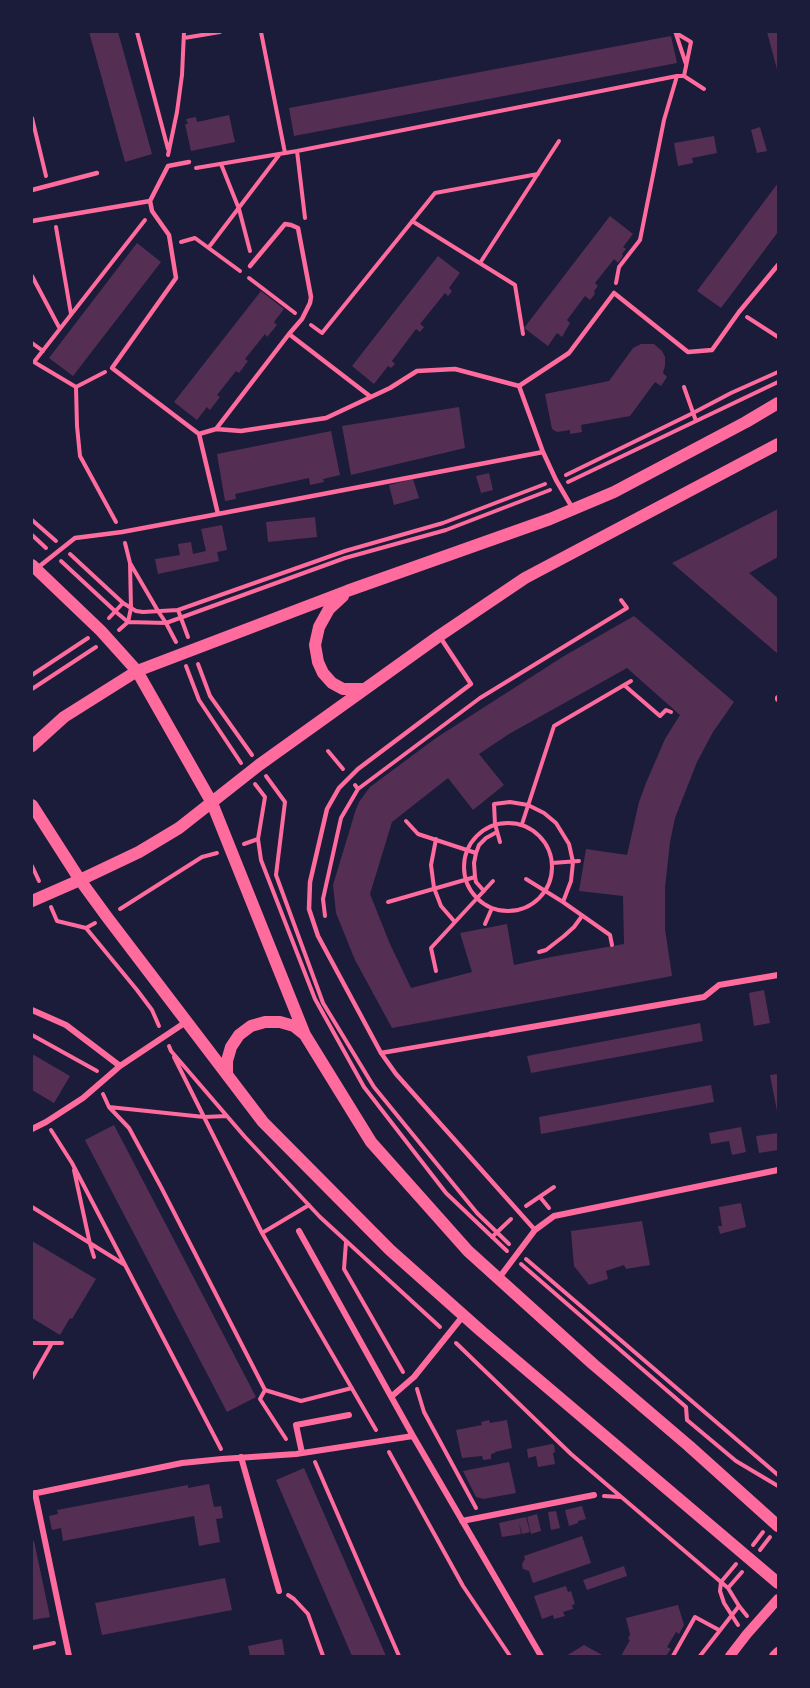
<!DOCTYPE html>
<html>
<head>
<meta charset="utf-8">
<style>
	body { margin:0 }
	#map { position:relative; width:810px; height:1688px; overflow:hidden; background:#1b1b3a; font-family:"PT Sans",sans-serif }
	canvas { display:block }
	.frame { position:absolute; inset:0; border:33px solid #1b1b3a; pointer-events:none }
</style>
</head>
<body>
<div id="map">
<canvas width="810" height="1688"></canvas>
<div class="frame"></div>
</div>
<script>
const ctx = document.querySelector('canvas').getContext('2d');
ctx.lineJoin = 'round';
function paint(path, color) {
  ctx.fillStyle = color;
  ctx.fill(path, 'evenodd');
}
function toPath(rows) {
  const path = new Path2D();
  for (const r of rows) {
    if (r.length === 3) {
      path.moveTo(r[0] + r[2], r[1]);
      path.arc(r[0], r[1], r[2], 0, 2 * Math.PI);
      continue;
    }
    path.moveTo(r[0], r[1]);
    for (let i = 2; i < r.length; i += 2) path.lineTo(r[i], r[i + 1]);
  }
  return path;
}
function stroke(path, color, width, dash) {
  ctx.strokeStyle = color;
  ctx.lineWidth = width;
  ctx.lineCap = dash ? 'butt' : 'round';
  ctx.setLineDash(dash || []);
  ctx.stroke(path);
}
paint(toPath([
	[89,32,118,32,152,154,125,162],
	[767,32,778,32,778,73],
	[671,36,677,63,294,136,289,108],
	[229,115,235,142,191,151,185,124,188,124,186,119,196,117,197,122],
	[760,127,767,151,757,153,751,130],
	[714,136,717,153,692,158,693,163,678,166,674,143],
	[778,183,778,232,721,308,697,291],
	[610,216,633,234,623,247,626,249,622,254,623,256,618,263,614,259,595,283,598,286,594,291,595,294,590,300,585,296,567,320,570,323,562,337,557,333,548,346,524,328],
	[137,243,161,262,73,376,49,358],
	[438,256,460,273,449,288,452,291,448,296,445,293,420,324,424,327,420,332,416,329,392,361,395,364,391,368,388,366,374,384,352,366],
	[261,291,284,309,274,322,277,325,267,337,265,334,245,359,248,361,239,373,236,371,217,395,220,397,210,410,207,407,197,420,174,402],
	[641,344,654,344,662,351,665,357,665,366,663,373,667,377,661,386,655,382,630,416,581,425,582,432,570,434,570,430,557,432,552,429,545,394,609,381,633,348],
	[459,407,465,448,351,475,342,426],
	[331,431,340,475,323,479,324,482,310,485,309,478,235,494,236,499,225,501,217,454],
	[489,473,493,490,481,493,476,476],
	[413,479,419,498,394,505,389,485],
	[778,509,778,557,749,573,778,598,778,654,672,563],
	[315,517,317,537,268,542,266,522],
	[222,525,227,550,217,552,219,561,158,574,155,559,180,555,178,544,191,542,193,554,206,551,201,529],
	[634,616,734,702,713,732,697,762,675,818,670,842,665,888,665,929,672,976,392,1028,355,960,336,913,333,885,356,809,359,802,370,787,436,738,564,656],
	[627,668,680,715,665,739,646,783,639,802,627,855,586,849,579,891,623,896,624,944,551,957,514,965,507,924,460,933,472,972,411,988,390,944,370,894,392,822,448,778,473,810,504,785,479,754,509,734],
	[764,990,770,1023,754,1026,749,993],
	[700,1023,703,1041,531,1073,527,1056],
	[32,1054,70,1076,54,1103,32,1090],
	[778,1074,778,1110,777,1111,770,1075],
	[711,1085,714,1102,541,1134,539,1117],
	[114,1125,256,1397,227,1412,85,1140],
	[741,1127,746,1152,732,1155,729,1141,711,1144,709,1133],
	[778,1133,778,1150,759,1153,756,1136],
	[741,1203,746,1227,720,1234,718,1226,722,1226,719,1207],
	[642,1221,650,1265,626,1269,624,1265,606,1271,608,1279,589,1285,574,1266,571,1231],
	[32,1241,96,1279,72,1319,70,1318,60,1335,32,1318],
	[489,1420,490,1423,507,1420,512,1448,495,1452,495,1453,491,1454,491,1459,483,1460,482,1456,462,1458,456,1430,482,1425,481,1422],
	[552,1444,554,1445,555,1452,553,1453,555,1464,538,1467,536,1456,528,1458,527,1449],
	[509,1462,516,1493,483,1499,476,1497,463,1471],
	[304,1468,386,1656,352,1656,276,1480],
	[209,1484,214,1507,221,1506,223,1518,216,1519,220,1542,199,1546,194,1516,63,1541,61,1528,52,1530,49,1516,58,1514,57,1510,188,1485,188,1488],
	[582,1506,586,1519,578,1521,578,1523,569,1526,565,1510],
	[556,1511,560,1528,551,1530,548,1512],
	[537,1514,541,1531,531,1534,527,1517],
	[526,1517,530,1532,522,1534,519,1522,521,1534,502,1537,499,1523],
	[582,1536,591,1563,533,1583,529,1571,523,1569,522,1564,525,1559,524,1556],
	[32,1541,34,1541,50,1617,32,1620],
	[624,1566,627,1576,587,1590,583,1580],
	[225,1578,232,1610,102,1635,95,1603],
	[566,1586,568,1592,571,1591,575,1604,572,1605,573,1609,563,1612,565,1616,554,1619,553,1615,542,1619,534,1596],
	[678,1605,684,1625,679,1634,676,1632,667,1647,671,1649,666,1656,621,1656,630,1640,628,1639,630,1634,626,1618],
	[282,1639,285,1656,250,1656,248,1646],
	[584,1645,604,1656,566,1656]
]), '#542f53');
stroke(toPath([
	[137,32,168,149],
	[261,32,285,153],
	[676,34,686,64],
	[184,38,220,32],
	[684,76,704,89],
	[32,118,46,176],
	[297,151,305,218],
	[168,155,177,112,182,75,184,32],
	[221,164,239,209,250,251],
	[196,168,297,151,677,76,684,76,691,42,676,33,675,32],
	[412,221,515,285,523,334],
	[56,227,71,314],
	[181,242,195,238,240,271],
	[209,247,279,155],
	[480,263,559,141],
	[32,276,60,329],
	[249,278,295,313],
	[616,283,619,267,640,240,664,120,677,76],
	[747,317,778,337],
	[311,325,322,333,435,193,538,174],
	[32,343,43,351],
	[76,387,105,372],
	[684,387,696,421],
	[566,475,693,413,731,393,778,372],
	[568,482,778,382],
	[32,520,56,541],
	[116,522,80,456,77,426,76,387,34,362,145,220],
	[32,535,46,548],
	[125,543,130,563,158,611,166,623,176,642],
	[70,554,123,603],
	[61,561,116,612,128,622,166,623,345,558,446,530,550,490],
	[178,610,188,637],
	[109,618,123,603,136,611,143,612,178,610,345,551,443,523,545,484],
	[119,630,128,622,131,608,130,563],
	[198,664,210,696,252,755],
	[186,666,199,700,241,763],
	[32,675,88,638],
	[624,685,660,716,666,710,671,712],
	[32,689,96,647],
	[328,751,343,769],
	[266,776,285,802,276,875,323,1003,374,1087,477,1213,509,1244],
	[255,784,265,797,258,839,261,860,315,999,364,1087,446,1193,507,1251],
	[355,785,358,789,480,698,627,608,621,600],
	[406,821,418,834,476,853],
	[508,867,44],
	[522,824,554,726,631,681],
	[436,839,431,865,434,888,441,906,454,921],
	[500,842,495,824,494,804,510,802,528,805,544,813,556,823,569,844,573,862,571,881,563,902],
	[244,844,258,839],
	[552,863,579,861],
	[32,866,39,881],
	[526,879,563,902,610,935,612,945],
	[484,891,476,882,475,877,474,863,476,853,479,845,486,838,497,832],
	[388,902,475,877],
	[51,907,57,921,86,928,95,923],
	[120,909,202,857,217,853],
	[325,916,323,899,341,818,358,789],
	[485,924,492,908],
	[86,928,137,990,152,1010,159,1026],
	[539,952,546,950,564,936,574,927,582,916],
	[436,971,431,948,493,881],
	[32,1035,97,1071],
	[169,1046,171,1051,245,1137,320,1217,440,1327],
	[174,1057,262,1233,376,1430],
	[103,1094,109,1107,129,1128,161,1187,265,1390,260,1399,286,1439],
	[109,1107,204,1117,227,1116],
	[51,1130,72,1163,221,1449],
	[74,1170,90,1244,94,1257],
	[540,1197,549,1208],
	[526,1206,554,1187],
	[32,1207,125,1265],
	[262,1233,309,1205],
	[492,1237,511,1219],
	[346,1242,344,1269,403,1372],
	[526,1259,778,1475],
	[521,1264,686,1407,687,1420,736,1461,778,1486],
	[32,1343,62,1343],
	[456,1343,571,1454,728,1588,739,1606,747,1616],
	[32,1378,52,1343],
	[417,1389,424,1412,476,1508],
	[265,1390,301,1401,352,1388],
	[389,1452,463,1586,510,1656],
	[315,1462,399,1656],
	[604,1496,620,1497],
	[753,1545,763,1532],
	[760,1550,770,1537],
	[736,1564,721,1582,720,1591,724,1603,738,1625],
	[728,1588,742,1572],
	[288,1595,294,1599,308,1614,323,1656],
	[32,1648,54,1643],
	[673,1656,695,1617,719,1630],
	[700,1656,739,1606]
]), '#ff6b9d', 4);
stroke(toPath([
	[32,190,97,173],
	[150,201,168,166,189,162],
	[32,221,150,201,152,211,169,235,176,278,112,368,199,434,216,429,241,431,326,418,390,388,417,371,455,369,519,386,543,452,556,480,573,509],
	[250,266,285,224,291,225,298,228,311,297,310,303,302,319,289,334],
	[519,386,569,353,614,293,688,352,712,350,739,312,778,265],
	[216,429,289,334,371,397],
	[199,434,218,514],
	[36,569,75,538,122,532,218,514,543,452],
	[440,637,471,684,358,769,339,788,327,809,310,882,309,909,318,936,381,1053,396,1074,535,1230],
	[381,1053,491,1034]
]), '#ff6b9d', 4.5);
stroke(toPath([
	[778,698,778,699],
	[32,1010,66,1025,120,1066],
	[491,1034,704,997,719,985,778,975],
	[32,1129,46,1122,83,1098,120,1066,186,1022],
	[299,1231,413,1436,541,1656],
	[499,1278,535,1230,554,1216,778,1170],
	[392,1396,414,1377,463,1316],
	[302,1453,296,1425,349,1415],
	[241,1457,279,1591],
	[35,1493,69,1656],
	[32,1494,182,1463,222,1459,296,1454,413,1436],
	[462,1521,594,1495]
]), '#ff6b9d', 6);
stroke(toPath([
	[730,1656,747,1634,778,1599],
	[774,1656,778,1652]
]), '#ff6b9d', 10);
stroke(toPath([
	[32,565,101,631,137,671,212,803,305,1035,371,1142,468,1251,593,1364,689,1446,778,1526],
	[343,596,329,609,319,627,315,645,318,662,323,673,332,683,343,689,365,689],
	[32,746,64,717,137,671,347,591,550,519,614,492,746,422,778,403],
	[32,805,80,880,107,917,263,1122,390,1250,481,1331,778,1583],
	[32,901,80,880,139,852,179,828,259,765,439,636,525,578,778,444],
	[227,1075,227,1061,231,1047,239,1035,251,1026,265,1022,280,1022,294,1026,304,1034]
]), '#ff6b9d', 12);
</script>
</body>
</html>
